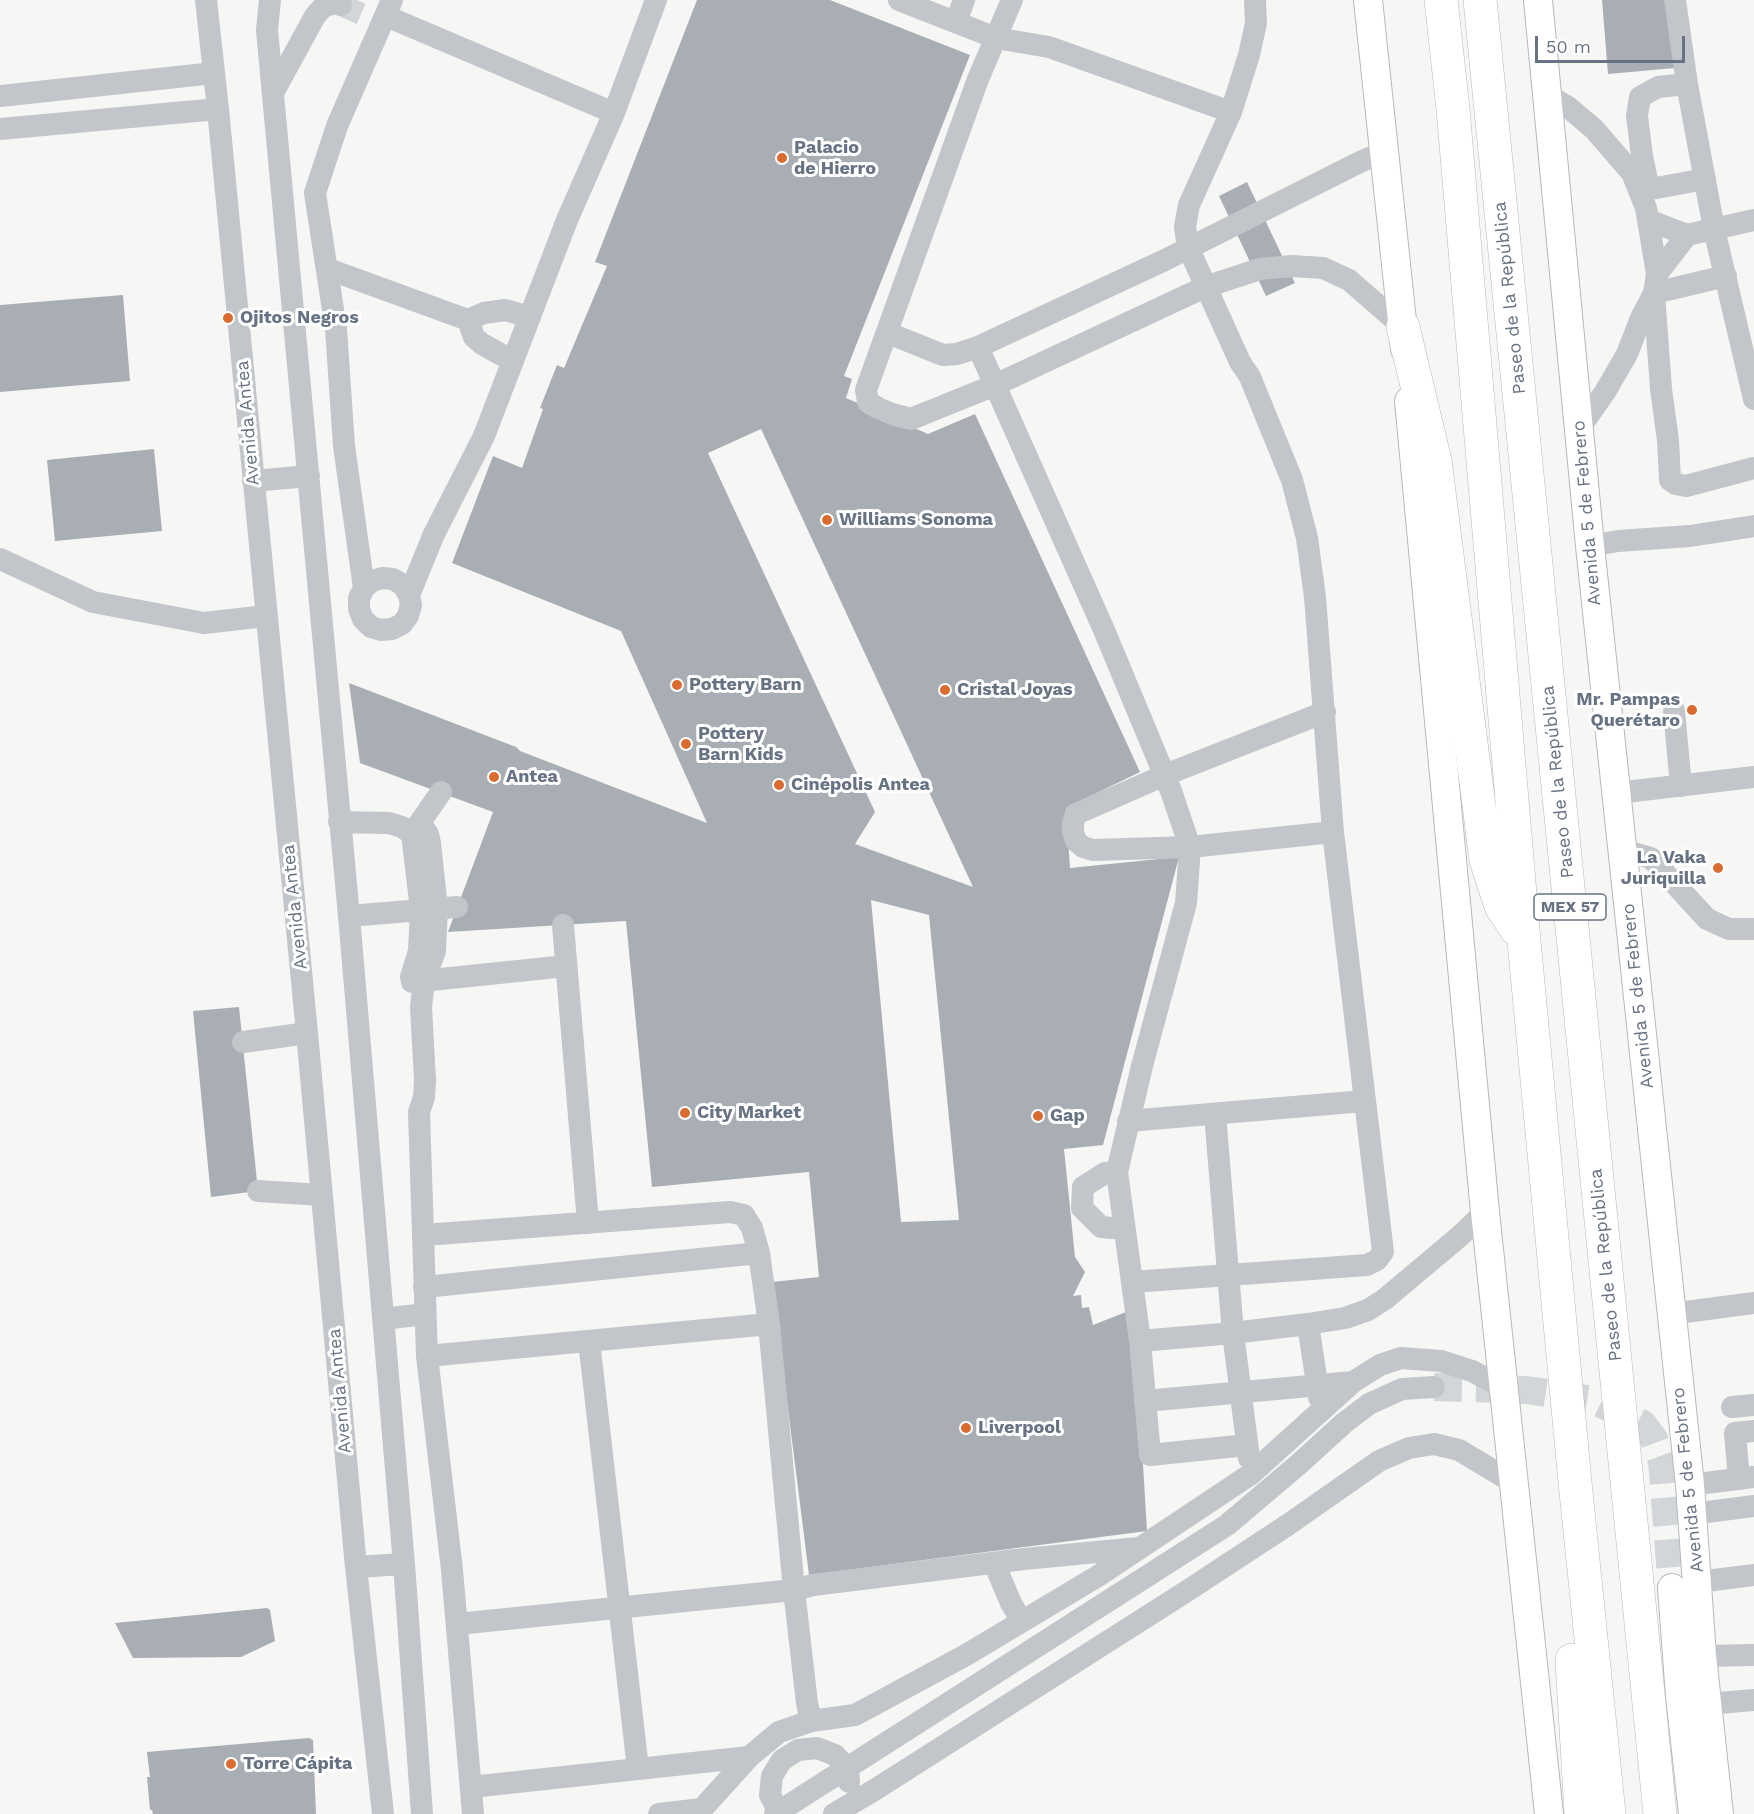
<!DOCTYPE html>
<html>
<head>
<meta charset="utf-8">
<style>
	body { margin:0 }
	#map { position:relative; width:1754px; height:1814px; overflow:hidden; background:#f6f7f4; font-family:"Work Sans",sans-serif }
	canvas { display:block }
	.scale { position:absolute; left:1535px; top:36px; width:150px; height:27px; box-sizing:border-box; border:3px solid #677383; border-top:0; padding-left:8px; font-size:18px; line-height:21px; white-space:nowrap; color:#677383; -webkit-text-stroke:4px #fff; paint-order:stroke }
</style>
</head>
<body>
<div id="map">
<canvas width="1754" height="1814"></canvas>
<div class="scale">50 m</div>
</div>
<script>
const ctx = document.querySelector('canvas').getContext('2d');
ctx.lineJoin = 'round';
function paint(path, color) {
  ctx.fillStyle = color;
  ctx.fill(path, 'evenodd');
}
function toPath(rows) {
  const path = new Path2D();
  for (const r of rows) {
    path.moveTo(r[0], r[1]);
    for (let i = 2; i < r.length; i += 2) path.lineTo(r[i], r[i + 1]);
  }
  return path;
}
function stroke(path, color, width, dash) {
  ctx.strokeStyle = color;
  ctx.lineWidth = width;
  ctx.lineCap = dash ? 'butt' : 'round';
  ctx.setLineDash(dash || []);
  ctx.stroke(path);
}
function label(font, color, halo, rows, align = 'center') {
  ctx.font = font + ' "Work Sans",sans-serif';
  ctx.lineWidth = 6;
  ctx.setLineDash([]);
  ctx.textBaseline = 'middle';
  ctx.strokeStyle = halo;
  ctx.fillStyle = color;
  for (const [text, x, y, turn = 0] of rows) {
    ctx.save();
    ctx.translate(x, y);
    ctx.rotate((+turn || 0) * Math.PI / 180);
    ctx.textAlign = isNaN(turn) ? turn : align;
    if (halo) ctx.strokeText(text, 0, 0);
    ctx.fillText(text, 0, 0);
    ctx.restore();
  }
}
paint(toPath([
	[697,0,830,0,970,55,844,376,852,379,846,398,928,434,975,414,1140,772,1066,808,1070,868,1179,857,1103,1145,1064,1149,1075,1257,1085,1272,1073,1296,1081,1295,1082,1308,1089,1307,1093,1325,1126,1312,1134,1315,1147,1531,809,1575,772,1282,819,1277,809,1172,652,1187,626,921,448,932,493,812,360,763,349,683,516,747,520,751,707,823,621,631,452,563,493,456,522,468,543,409,540,408,557,365,564,368,607,266,595,262],
	[761,429,973,887,855,844,875,812,708,453],
	[871,900,929,915,959,1220,901,1222],
	[1602,0,1669,0,1675,68,1608,74],
	[1247,182,1295,283,1266,296,1219,196],
	[123,295,130,381,0,392,0,305],
	[154,449,162,531,55,541,47,460],
	[239,1007,258,1191,211,1197,193,1011],
	[267,1608,270,1610,275,1641,241,1657,133,1658,115,1623],
	[309,1738,313,1740,316,1814,153,1814,152,1810,150,1810,147,1777,150,1777,147,1752]
]), '#a9aeb5');
stroke(toPath([
	[341,5,368,17]
]), '#d2d6d8', 22, [22, 11]);
stroke(toPath([
	[1434,1387,1527,1390,1593,1400,1643,1424,1654,1439,1662,1461,1672,1588]
]), '#d2d6d8', 28, [28, 14]);
const major = toPath([
	[1368,0,1405,349],
	[1538,0,1590,546,1690,1485,1702,1656,1719,1814],
	[1409,401,1485,1212,1549,1814],
	[1672,1588,1680,1696,1693,1814]
]);
const highway = toPath([
	[1441,0,1453,109,1524,941,1575,1482,1609,1814],
	[1480,0,1660,1814],
	[1403,327,1435,461,1486,860,1501,906,1516,929],
	[1572,1660,1581,1814]
]);
stroke(major, '#b5b9bd', 30);
stroke(highway, '#b5b8bb', 34);
stroke(toPath([
	[206,0,218,109,307,1033,356,1567,383,1814],
	[270,0,267,30,349,916,404,1564,422,1814],
	[899,0,996,38,1049,47,1231,112],
	[1012,0,978,79,866,390,868,402,878,408,892,414,911,419,995,385,1205,287,1260,269,1292,266,1323,268,1349,280,1403,327],
	[386,16,614,113],
	[956,22,964,0],
	[1687,84,1714,229,1754,399],
	[273,93,315,16,323,7,333,3,341,5],
	[1546,94,1568,107,1594,129,1632,173,1646,208,1657,274,1654,293,1641,318,1627,354,1605,392,1579,429],
	[0,96,214,73],
	[0,129,218,109],
	[1649,189,1642,156,1637,116,1640,97,1658,87,1687,84,1675,0],
	[1640,191,1705,179],
	[1648,220,1687,235,1754,220],
	[328,269,468,320,484,313,505,310,530,317],
	[1657,274,1687,235],
	[1726,276,1654,293,1661,389,1668,440,1670,480,1676,484,1686,486,1754,468],
	[468,320,474,337,482,344,513,361],
	[888,333,943,355,957,354,978,347,1165,260,1360,162,1385,151],
	[978,347,1104,630,1171,791,1190,847,1186,903,1142,1066,1117,1172,1140,1341,1150,1455,1247,1445],
	[253,481,309,476],
	[1590,546,1618,541,1690,536,1754,526],
	[0,559,93,602,204,623,266,616],
	[364,588,372,581,382,578,393,579,403,585,409,595,411,605,408,616,402,624,392,629,381,630,371,627,363,619,359,609,359,598,364,588,344,446,336,329,315,193,337,126,392,0],
	[409,595,434,534,484,436,567,220,614,113,656,0],
	[1674,711,1681,786],
	[1325,712,1165,775,1076,814,1073,823,1073,832,1076,841,1083,847,1093,850,1190,847,1333,832],
	[1617,793,1754,777],
	[339,822,389,823,402,827,412,834,426,834],
	[421,824,428,834,430,843,437,909,435,951,424,981,421,1007,425,1080,424,1097,419,1112,427,1356],
	[1623,850,1651,858,1707,919,1729,929,1754,929],
	[349,916,457,907],
	[563,925,588,1223],
	[411,977,419,951,421,910,412,834,441,792],
	[412,982,566,966],
	[243,1042,307,1033],
	[1215,1114,1233,1333,1249,1458],
	[1128,1121,1364,1101],
	[1117,1172,1105,1173,1083,1187,1082,1208,1101,1227,1124,1229],
	[258,1191,322,1195],
	[424,1235,730,1212,744,1215,752,1228,759,1253,769,1324],
	[1132,1282,1367,1265,1377,1260,1383,1252,1333,832,1315,597,1307,538,1292,480,1250,377,1240,362,1188,247,1185,227,1189,205,1231,112,1249,55,1256,23,1255,0],
	[424,1287,759,1253],
	[1670,1314,1754,1303],
	[383,1319,425,1314],
	[1308,1324,1319,1397],
	[589,1341,638,1769],
	[1140,1341,1233,1333,1308,1324,1345,1318,1368,1310,1385,1299,1460,1236,1485,1212],
	[1145,1401,1353,1382],
	[1732,1407,1754,1405],
	[1739,1479,1735,1433,1754,1431],
	[1690,1485,1753,1477],
	[1692,1514,1754,1506],
	[994,1563,1011,1603,1021,1620],
	[356,1567,404,1564],
	[1698,1582,1754,1575],
	[457,1624,794,1590,813,1585,1024,1559,1138,1548],
	[1702,1656,1754,1655],
	[1708,1704,1754,1700],
	[811,1721,855,1715,966,1655,1098,1576,1251,1474,1353,1382,1380,1365,1401,1358,1441,1361,1472,1371,1504,1388],
	[471,1787,749,1757],
	[473,1814,452,1570,427,1356,769,1324,794,1590,807,1703,811,1721,779,1732,749,1757,702,1809,659,1814],
	[775,1814,1227,1525,1299,1464,1344,1423,1369,1404,1402,1389,1434,1387],
	[780,1814,770,1795,772,1776,782,1760,798,1750,817,1748,835,1755,848,1769,849,1782],
	[834,1814,876,1789,1187,1591,1289,1524,1379,1461,1409,1448,1434,1444,1459,1450,1514,1483]
]), '#c2c5c9', 22);
stroke(major, '#fff', 28);
stroke(highway, '#fff', 33);
for (const [x, y, r, color] of [
	[782,158,6,"#db6c30"],
	[228,318,6,"#db6c30"],
	[827,520,6,"#db6c30"],
	[677,685,6,"#db6c30"],
	[945,690,6,"#db6c30"],
	[1692,710,6,"#db6c30"],
	[686,744,6,"#db6c30"],
	[494,777,6,"#db6c30"],
	[779,785,6,"#db6c30"],
	[1718,868,6,"#db6c30"],
	[685,1113,6,"#db6c30"],
	[1038,1116,6,"#db6c30"],
	[966,1428,6,"#db6c30"],
	[231,1764,6,"#db6c30"]
]) {
  const dot = new Path2D();
  dot.arc(x, y, r, 0, 2 * Math.PI);
  ctx.fillStyle = color;
  ctx.fill(dot);
  stroke(dot, '#fff', 2);
}
for (const [x, y, w] of [
	[1570,907,72]
]) {
  const box = new Path2D();
  box.roundRect(x - w / 2, y - 13, w, 26, 4.5);
  ctx.fillStyle = '#fff';
  ctx.fill(box);
  stroke(box, '#677383', 1.5);
}
label('bold 16px', '#677383', null, [
	["MEX 57",1570,907]
]);
label('bold 18px', '#677383', '#fff', [
	["Palacio",794,148],
	["de Hierro",794,169],
	["Ojitos Negros",240,318],
	["Williams Sonoma",839,520],
	["Pottery Barn",689,685],
	["Cristal Joyas",957,690],
	["Mr. Pampas",1680,700,"right"],
	["Querétaro",1680,721,"right"],
	["Pottery",698,734],
	["Barn Kids",698,755],
	["Antea",506,777],
	["Cinépolis Antea",791,785],
	["La Vaka",1706,858,"right"],
	["Juriquilla",1706,879,"right"],
	["City Market",697,1113],
	["Gap",1050,1116],
	["Liverpool",978,1428],
	["Torre Cápita",243,1764]
], 'left');
label('18px', '#677383', '#fff', [
	["Paseo de la República",1510,298,-96],
	["Avenida Antea",248,423,-95],
	["Avenida 5 de Febrero",1587,513,-95],
	["Paseo de la República",1558,782,-96],
	["Avenida Antea",295,907,-96],
	["Avenida 5 de Febrero",1638,996,-96],
	["Paseo de la República",1606,1265,-96],
	["Avenida Antea",340,1391,-95],
	["Avenida 5 de Febrero",1688,1480,-96]
]);
</script>
</body>
</html>
